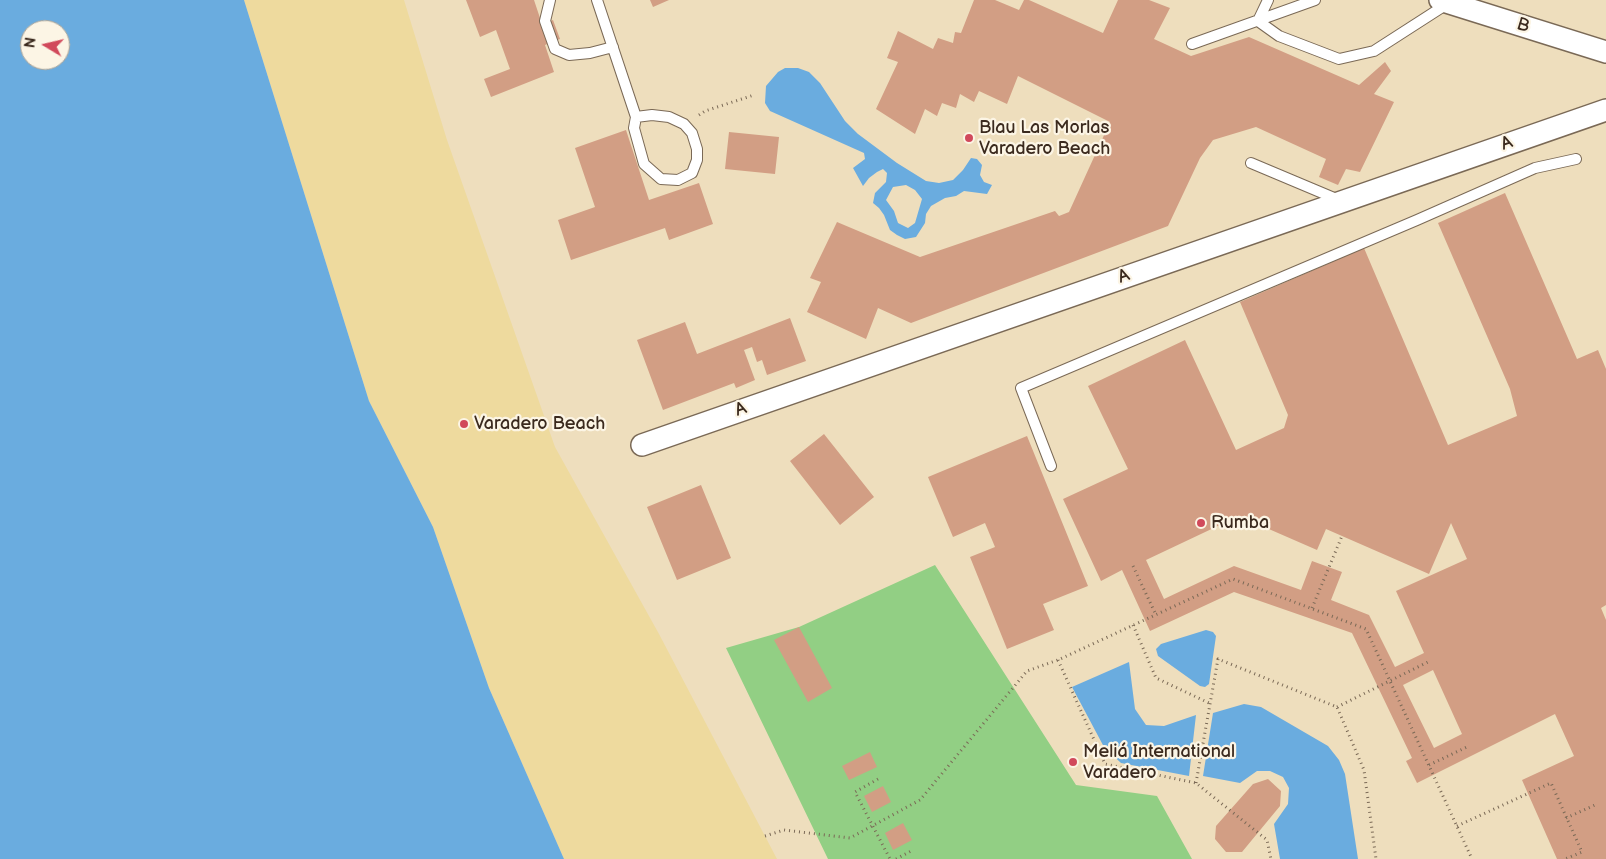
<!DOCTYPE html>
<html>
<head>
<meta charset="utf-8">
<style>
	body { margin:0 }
	#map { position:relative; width:1606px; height:859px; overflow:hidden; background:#eedebd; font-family:"Balsamiq Sans",sans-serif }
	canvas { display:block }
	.north { position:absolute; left:20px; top:20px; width:50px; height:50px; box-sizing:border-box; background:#fcf5e5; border:1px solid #afa495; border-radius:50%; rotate:279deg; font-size:14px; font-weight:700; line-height:20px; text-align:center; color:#3b2a1e }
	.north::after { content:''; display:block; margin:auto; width:18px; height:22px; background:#d1495b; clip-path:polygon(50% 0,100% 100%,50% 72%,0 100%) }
</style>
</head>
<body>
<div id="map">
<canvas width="1606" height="859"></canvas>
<div class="north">N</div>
</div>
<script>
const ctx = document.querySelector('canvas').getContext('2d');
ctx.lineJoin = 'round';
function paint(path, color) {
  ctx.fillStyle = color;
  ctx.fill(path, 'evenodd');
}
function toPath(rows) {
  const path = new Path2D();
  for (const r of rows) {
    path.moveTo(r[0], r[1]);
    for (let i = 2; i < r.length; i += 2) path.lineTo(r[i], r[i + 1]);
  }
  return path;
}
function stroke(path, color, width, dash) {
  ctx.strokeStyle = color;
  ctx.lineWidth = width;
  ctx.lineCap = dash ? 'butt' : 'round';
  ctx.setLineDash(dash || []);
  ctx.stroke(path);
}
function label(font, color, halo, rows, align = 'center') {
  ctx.font = font + ' "Balsamiq Sans",sans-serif';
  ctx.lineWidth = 4.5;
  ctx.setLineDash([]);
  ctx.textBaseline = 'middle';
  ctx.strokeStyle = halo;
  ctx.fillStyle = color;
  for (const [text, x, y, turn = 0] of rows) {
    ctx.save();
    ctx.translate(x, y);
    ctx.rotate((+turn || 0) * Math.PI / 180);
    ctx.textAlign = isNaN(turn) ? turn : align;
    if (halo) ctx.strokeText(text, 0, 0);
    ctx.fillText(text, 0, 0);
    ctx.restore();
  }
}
paint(toPath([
	[935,565,1076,785,1157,796,1192,859,828,859,726,648,799,627]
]), '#92cf84');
paint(toPath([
	[244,0,404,0,447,140,555,447,659,634,777,859,564,859,489,688,433,527,369,401]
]), '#eeda9e');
paint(toPath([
	[0,0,244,0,369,401,433,527,489,688,564,859,0,859],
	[30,30,60,30,60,60,30,60],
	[785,68,798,68,809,72,820,83,845,121,858,134,897,163,926,181,939,183,953,180,963,170,971,158,977,159,982,165,980,175,984,182,992,185,987,194,964,191,956,196,945,198,931,206,926,214,925,223,916,237,905,239,897,235,890,230,884,215,879,208,873,203,875,193,886,182,887,173,883,169,877,172,869,178,863,186,853,168,865,159,864,153,770,111,765,103,766,86,778,72],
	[906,185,915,190,922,199,915,223,908,228,898,223,894,211,886,200,893,187],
	[1206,630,1213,632,1216,636,1209,684,1205,687,1200,686,1158,656,1156,649,1161,644],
	[1129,662,1135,709,1146,725,1164,726,1196,715,1189,776,1121,763,1104,747,1072,687],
	[1244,704,1261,707,1328,746,1339,760,1345,774,1358,859,1280,859,1274,824,1288,804,1289,788,1283,777,1270,771,1257,771,1240,783,1203,776,1213,713]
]), '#6aacdf');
paint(toPath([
	[466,0,534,0,542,24,553,20,560,39,545,45,554,72,491,97,484,79,510,69,496,30,480,37],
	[650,0,669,0,653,7],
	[974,0,995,0,1019,10,1024,0,1029,0,1103,33,1118,0,1149,0,1170,8,1154,39,1191,56,1249,37,1359,85,1385,62,1391,71,1374,94,1394,102,1360,172,1346,169,1338,185,1319,177,1326,159,1256,127,1213,140,1200,158,1168,226,911,323,878,308,866,339,807,312,821,282,810,278,837,222,920,257,1055,211,1059,216,1069,212,1110,122,1018,76,1007,104,979,91,974,102,960,94,956,108,942,103,937,116,925,109,915,134,876,109,898,62,887,58,898,31,933,49,938,38,953,43,955,32,961,33],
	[626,130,649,200,699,183,713,224,669,240,665,228,571,260,558,220,595,207,575,148],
	[729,132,779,137,775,174,725,169],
	[1505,193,1577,359,1598,350,1606,369,1606,605,1601,608,1606,620,1606,859,1557,859,1522,780,1574,756,1555,714,1417,783,1406,761,1412,758,1352,633,1234,592,1150,631,1122,570,1101,581,1063,499,1128,469,1088,386,1185,340,1236,450,1284,428,1288,415,1240,302,1364,248,1448,445,1517,416,1510,389,1438,223],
	[1239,516,1317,550,1326,529,1429,574,1451,523,1467,559,1396,591,1424,653,1395,667,1369,615,1331,600,1342,572,1312,561,1301,590,1234,566,1164,599,1146,560],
	[1433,670,1462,734,1434,748,1403,685],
	[790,318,806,361,767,375,762,360,757,362,752,347,744,350,755,380,736,388,734,383,663,410,637,340,685,322,697,354],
	[824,434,874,497,840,525,790,461],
	[1027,436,1088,586,1043,604,1054,630,1007,649,970,557,995,547,985,523,953,537,928,477],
	[701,485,731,558,677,580,647,507],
	[799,627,832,688,808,702,774,640],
	[870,752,877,767,849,780,842,766],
	[1268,779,1281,791,1280,806,1242,852,1226,852,1215,839,1216,826,1253,784],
	[883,786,891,802,872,812,864,796],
	[903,823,912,840,893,850,885,833]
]), '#d29e84');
const service = toPath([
	[550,0,545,21,555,49,569,55,590,53,613,47],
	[597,0,636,117,634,128,644,164,661,179,678,180,692,173,697,160,697,149,692,133,684,124,669,117,652,115,636,117],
	[1268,0,1258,21,1279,36,1339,59,1374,51,1447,4],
	[1192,44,1315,0],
	[1251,163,1339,200],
	[1051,466,1021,388,1417,220,1535,168,1576,159]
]);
const minor = toPath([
	[1440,0,1606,52],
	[642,445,1606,110]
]);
stroke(service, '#7a6956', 12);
stroke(minor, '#7a6956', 24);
stroke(toPath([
	[699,115,705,111,754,95],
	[1133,566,1156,615],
	[1312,608,1342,536],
	[1133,625,1156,678,1209,703],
	[1058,660,1105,764,1196,783,1267,840,1271,859],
	[1337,707,1428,662],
	[1429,765,1469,746],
	[878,779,855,792,890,859],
	[1196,783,1218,659,1337,707,1364,770,1376,859],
	[1566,818,1595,805],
	[1457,826,1551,783,1582,852,1565,859],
	[765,836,784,830,850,838,920,800,1027,671,1058,660,1233,579,1366,629,1472,859],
	[896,859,913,850]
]), '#7a6956', 3, [1, 4]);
stroke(service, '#fff', 10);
stroke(minor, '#fff', 21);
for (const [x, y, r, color] of [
	[969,138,5,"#d1495b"],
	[464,424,5,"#d1495b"],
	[1201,523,5,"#d1495b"],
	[1073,762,5,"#d1495b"]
]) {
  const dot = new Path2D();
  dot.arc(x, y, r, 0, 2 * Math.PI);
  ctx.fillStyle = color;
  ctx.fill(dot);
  stroke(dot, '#fcf5e5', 2);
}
label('18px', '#3b2a1e', '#fcf5e5', [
	["B",1523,26,17],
	["A",1507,144,-19],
	["A",1124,277,-19],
	["A",741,410,-19]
]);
label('18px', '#3b2a1e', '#fcf5e5', [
	["Blau Las Morlas",979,128],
	["Varadero Beach",979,149],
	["Varadero Beach",474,424],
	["Rumba",1211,523],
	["Meliá International",1083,752],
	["Varadero",1083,773]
], 'left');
</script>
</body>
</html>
